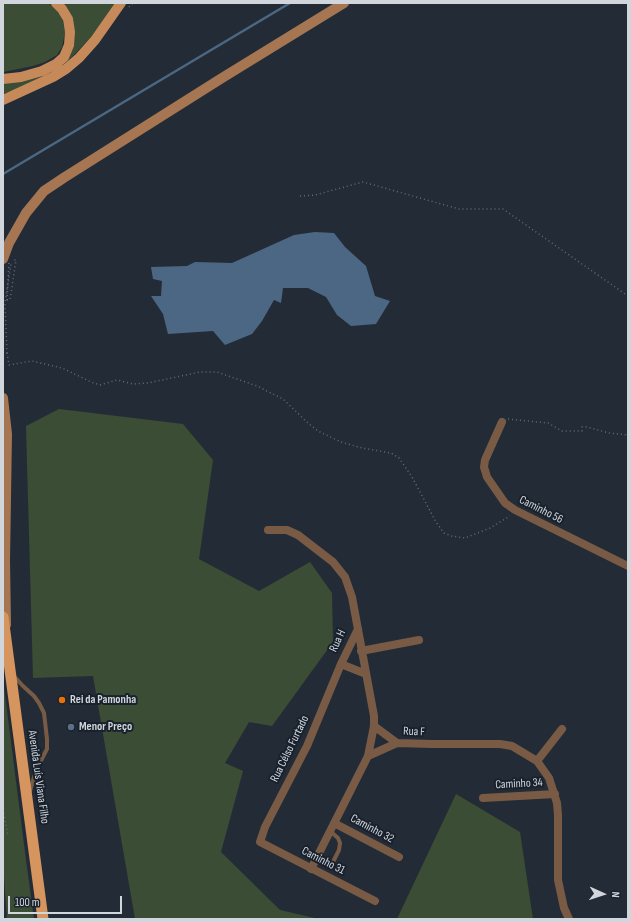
<!DOCTYPE html>
<html>
<head>
<meta charset="utf-8">
<style>
	body { margin:0 }
	#map { position:relative; width:631px; height:922px; overflow:hidden; background:#232c36; font-family:"Sofia Sans Condensed",sans-serif }
	canvas { display:block }
	.frame { position:absolute; inset:0; border:4px solid #d1d6dd; pointer-events:none }
	.north { position:absolute; left:583px; top:874px; width:40px; height:40px; -webkit-text-stroke:3px #19222c; paint-order:stroke; rotate:93deg; font-size:11px; font-weight:700; line-height:16px; text-align:center; color:#d1d6dd }
	.north::after { content:''; display:block; margin:auto; width:14px; height:18px; background:#d1d6dd; clip-path:polygon(50% 0,100% 100%,50% 72%,0 100%) }
	.scale { position:absolute; left:8px; top:896px; width:114px; height:18px; box-sizing:border-box; border:2px solid #d1d6dd; border-top:0; padding-left:5px; font-size:12px; line-height:14px; white-space:nowrap; color:#d1d6dd; -webkit-text-stroke:3px #19222c; paint-order:stroke }
</style>
</head>
<body>
<div id="map">
<canvas width="631" height="922"></canvas>
<div class="frame"></div>
<div class="north">N</div>
<div class="scale">100 m</div>
</div>
<script>
const ctx = document.querySelector('canvas').getContext('2d');
ctx.lineJoin = 'round';
function paint(path, color) {
  ctx.fillStyle = color;
  ctx.fill(path, 'evenodd');
}
function toPath(rows) {
  const path = new Path2D();
  for (const r of rows) {
    path.moveTo(r[0], r[1]);
    for (let i = 2; i < r.length; i += 2) path.lineTo(r[i], r[i + 1]);
  }
  return path;
}
function stroke(path, color, width, dash) {
  ctx.strokeStyle = color;
  ctx.lineWidth = width;
  ctx.lineCap = dash ? 'butt' : 'round';
  ctx.setLineDash(dash || []);
  ctx.stroke(path);
}
function label(font, color, halo, rows, align = 'center') {
  ctx.font = font + ' "Sofia Sans Condensed",sans-serif';
  ctx.lineWidth = 4;
  ctx.setLineDash([]);
  ctx.textBaseline = 'middle';
  ctx.strokeStyle = halo;
  ctx.fillStyle = color;
  for (const [text, x, y, turn = 0] of rows) {
    ctx.save();
    ctx.translate(x, y);
    ctx.rotate((+turn || 0) * Math.PI / 180);
    ctx.textAlign = isNaN(turn) ? turn : align;
    if (halo) ctx.strokeText(text, 0, 0);
    ctx.fillText(text, 0, 0);
    ctx.restore();
  }
}
paint(toPath([
	[7,3,46,3,52,5,62,16,65,32,62,47,57,55,45,62,33,66,3,72,3,4],
	[61,3,117,3,90,38,65,64,59,69,22,87,3,94,3,83,35,77,73,45],
	[59,409,183,424,213,460,199,559,259,591,310,562,332,593,333,642,272,726,249,722,225,763,243,771,221,852,280,910,319,919,135,919,93,676,33,678,26,426],
	[3,679,26,860,34,919,7,919,3,863],
	[456,794,520,832,533,919,397,919]
]), '#3b4d34');
paint(toPath([
	[315,232,334,233,345,247,366,266,375,296,390,301,376,324,351,326,337,315,326,297,308,288,283,288,281,303,274,300,262,321,252,334,225,345,213,331,168,334,163,314,151,296,161,296,162,281,153,279,151,267,187,266,195,262,232,263,294,235]
]), '#4c6783');
stroke(toPath([
	[3,174,290,3]
]), '#4c6783', 2.5);
stroke(toPath([
	[129,7,133,3],
	[300,196,315,195,363,182,459,209,503,209,628,296],
	[7,300,10,300,16,260,12,260],
	[7,353,9,365,32,361,62,368,91,382,100,385,117,380,133,384,148,383,200,372,217,372,257,386,283,399,309,424,318,431,341,442,362,448,391,453,399,458,412,477,436,522,444,533,451,536,465,538,490,528,510,516],
	[3,354,7,353,5,303,11,264],
	[508,419,548,423,562,431,582,431,582,427,587,427,609,433,628,435],
	[3,809,8,836]
]), '#646c75', 1.5, [1, 3]);
stroke(toPath([
	[13,675,23,686,34,696,39,703,44,713,47,739,47,749,36,770,30,791],
	[330,868,339,850,340,843,338,838,330,831]
]), '#795b45', 4);
stroke(toPath([
	[502,422,485,460,484,467,487,477,505,503,515,510,628,566],
	[268,530,287,530,298,535,333,562,345,577,352,597,374,716,374,726,368,756,311,869],
	[358,629,341,664,307,746,265,827,260,842,375,901],
	[361,651,419,640],
	[341,664,366,674],
	[374,726,397,743,431,744,500,744,512,746,537,761,549,778,557,803,558,815,558,880,564,908,569,919],
	[368,756,397,743],
	[537,761,562,729],
	[483,798,555,794],
	[334,823,399,857]
]), '#795b45', 8);
stroke(toPath([
	[3,259,9,243,26,213,44,191,65,177,222,78,344,3],
	[3,398,7,434,5,561,6,625]
]), '#a57651', 10);
stroke(toPath([
	[3,79,21,77,42,71,56,64,64,57,69,45,70,32,68,19,62,9,56,3],
	[3,100,53,77,66,69,79,58,95,40,121,3]
]), '#c68a5a', 10);
stroke(toPath([
	[3,617,43,919]
]), '#d6945e', 11);
stroke(toPath([
	[7,300,9,262]
]), '#646c75', 1.5, [1, 3]);
for (const [x, y, r, color] of [
	[62,700,4,"#e8710a"],
	[71,727,4,"#5c6f8a"]
]) {
  const dot = new Path2D();
  dot.arc(x, y, r, 0, 2 * Math.PI);
  ctx.fillStyle = color;
  ctx.fill(dot);
  stroke(dot, '#19222c', 1.5);
}
label('12px', '#d1d6dd', '#19222c', [
	["Caminho 56",541,510,27],
	["Rua H",338,641,-65],
	["Rua F",414,732,2],
	["Rua Célso Furtado",290,749,-64],
	["Avenida Luís Viana Filho",38,777,82],
	["Caminho 34",519,784,-3],
	["Caminho 32",372,829,28],
	["Caminho 31",323,861,27]
]);
label('bold 12px', '#d1d6dd', '#19222c', [
	["Rei da Pamonha",70,700],
	["Menor Preço",79,727]
], 'left');
</script>
</body>
</html>
